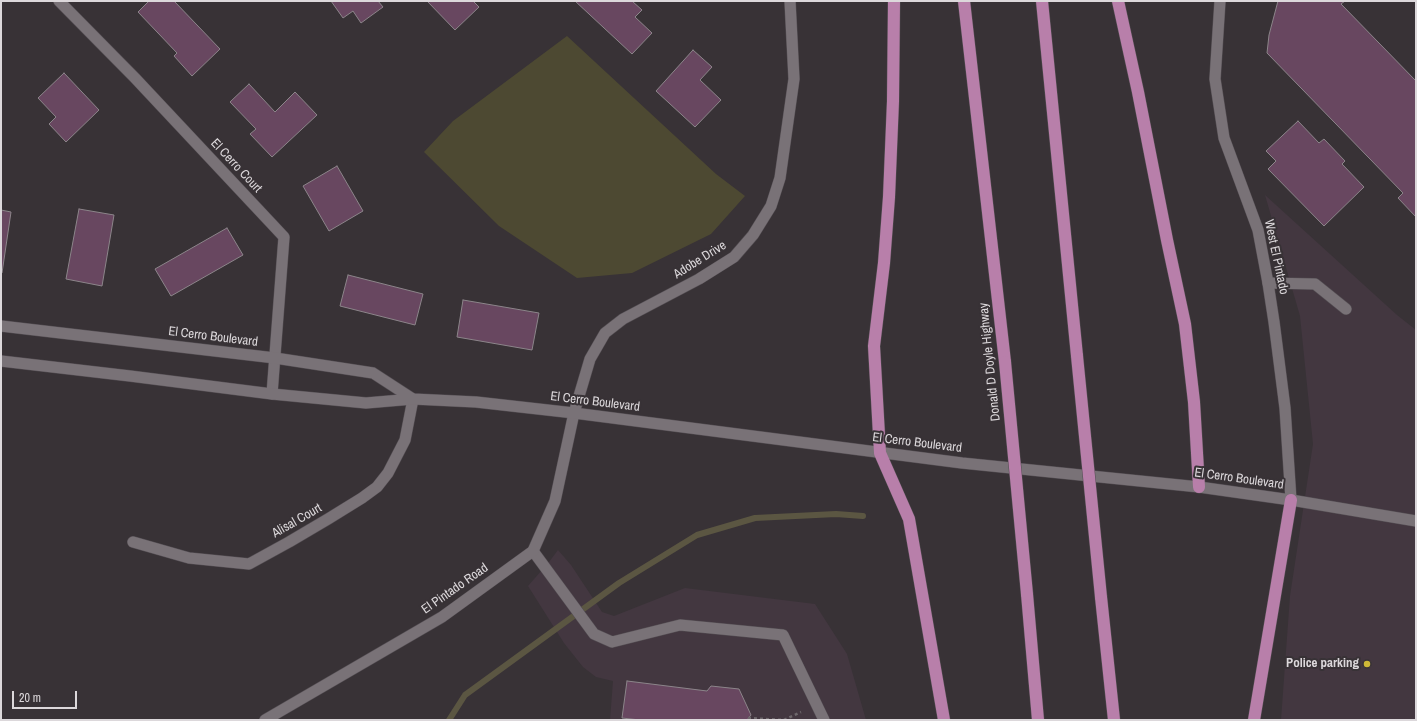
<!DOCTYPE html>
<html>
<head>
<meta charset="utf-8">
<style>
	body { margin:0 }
	#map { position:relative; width:1417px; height:721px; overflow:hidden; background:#383236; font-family:"Archivo Narrow",sans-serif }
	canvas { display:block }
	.frame { position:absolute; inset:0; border:2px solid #dcd8db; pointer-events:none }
	.scale { position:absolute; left:12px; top:691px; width:65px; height:18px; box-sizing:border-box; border:2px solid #dcd8db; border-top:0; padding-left:5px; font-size:12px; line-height:14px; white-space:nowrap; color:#dcd8db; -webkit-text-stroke:3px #383236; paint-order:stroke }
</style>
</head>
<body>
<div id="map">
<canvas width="1417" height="721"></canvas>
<div class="frame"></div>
<div class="scale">20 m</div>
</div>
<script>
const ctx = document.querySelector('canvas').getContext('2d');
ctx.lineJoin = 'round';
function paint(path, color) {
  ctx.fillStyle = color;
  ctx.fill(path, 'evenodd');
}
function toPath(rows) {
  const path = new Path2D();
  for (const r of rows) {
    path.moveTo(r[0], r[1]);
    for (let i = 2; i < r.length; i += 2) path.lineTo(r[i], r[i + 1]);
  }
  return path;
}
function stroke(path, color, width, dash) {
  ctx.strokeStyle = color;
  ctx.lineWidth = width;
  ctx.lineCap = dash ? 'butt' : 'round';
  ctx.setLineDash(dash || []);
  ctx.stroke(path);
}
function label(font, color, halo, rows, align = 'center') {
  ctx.font = font + ' "Archivo Narrow",sans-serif';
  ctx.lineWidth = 4;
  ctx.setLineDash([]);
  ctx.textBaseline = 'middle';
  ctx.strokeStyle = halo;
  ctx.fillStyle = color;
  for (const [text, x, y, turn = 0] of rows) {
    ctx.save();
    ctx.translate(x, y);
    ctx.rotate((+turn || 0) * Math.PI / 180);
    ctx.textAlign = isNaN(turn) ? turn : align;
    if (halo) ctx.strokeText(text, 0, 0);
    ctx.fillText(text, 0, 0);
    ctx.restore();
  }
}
paint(toPath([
	[1265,195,1397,315,1416,330,1416,720,1281,720,1290,596,1313,444,1300,316],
	[558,550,571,565,602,612,614,616,685,588,815,604,847,654,866,720,610,720,613,681,596,677,583,667,564,643,528,586,549,562]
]), '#433740');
paint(toPath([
	[567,36,716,174,745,196,711,234,632,273,577,278,499,226,424,152,453,121]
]), '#4d4932');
stroke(toPath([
	[449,720,465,695,619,583,697,535,755,518,836,514,863,516]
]), '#5b5642', 6);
const building = toPath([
	[149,1,174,1,220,49,192,76,174,56,177,53,138,12,149,1],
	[331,1,378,1,383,7,361,23,353,11,343,18,331,1],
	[427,1,473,1,479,7,455,30,427,1],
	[575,1,632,1,642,10,635,17,652,33,632,54,575,1],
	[1278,1,1345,1,1341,4,1416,81,1416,217,1398,198,1403,193,1267,53,1269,35,1278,1],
	[693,50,712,67,700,80,721,100,695,127,656,91,693,50],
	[64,73,99,110,66,142,49,124,56,117,38,98,64,73],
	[249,84,275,112,295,92,317,115,272,157,250,134,256,129,230,102,249,84],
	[1298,121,1319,143,1324,139,1345,161,1342,164,1364,187,1324,226,1268,169,1276,161,1266,151,1298,121],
	[337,166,363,211,329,231,303,186,337,166],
	[79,209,114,215,102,286,66,279,79,209],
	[1,210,11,212,2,273,1,273,1,210],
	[227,228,243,255,171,296,155,269,227,228],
	[348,275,423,294,415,325,340,306,348,275],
	[463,300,539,313,532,350,457,337,463,300],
	[627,681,707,691,711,686,739,689,751,715,747,720,640,720,622,718,627,681]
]);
paint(building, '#684760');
stroke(building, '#8c858a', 1);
const service = toPath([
	[1268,283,1315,284,1346,309],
	[533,551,594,634,612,642,680,625,783,635,824,720]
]);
const minor = toPath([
	[59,1,135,78,284,237,272,394],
	[1220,1,1215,79,1224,138,1258,230,1268,283,1274,322,1285,408,1291,500],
	[133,542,189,558,249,564,289,542,328,519,362,498,377,487,388,473,405,440,413,399],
	[265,720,442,617,533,551,555,501,574,413,590,359,605,333,623,319,699,279,734,257,753,235,771,206,780,178,794,79,790,1]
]);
const tertiary = toPath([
	[1,326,275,358,373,373,413,399],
	[1,361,130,376,272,394,366,403,413,399,476,402,574,413,962,463,1199,487,1291,500,1416,521]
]);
const motorway = toPath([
	[894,1,893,101,889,197,884,263,874,346,880,453,909,519,944,720],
	[964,1,1005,362],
	[1042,1,1077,356],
	[1118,1,1138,92,1167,240,1185,324,1194,402,1199,487],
	[1027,594,1038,720],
	[1101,597,1114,720],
	[1254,720,1291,500]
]);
stroke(service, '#544e53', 12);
stroke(minor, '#544e53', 12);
stroke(tertiary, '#544e53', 12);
stroke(motorway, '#544e53', 13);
stroke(toPath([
	[748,718,784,720,801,712]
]), '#6e686c', 2.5, [3, 3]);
stroke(service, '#797277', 11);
stroke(minor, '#797277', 11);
stroke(tertiary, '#797277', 11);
stroke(motorway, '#b87faa', 12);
const motorwayBridge = toPath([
	[1077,356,1101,597],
	[1005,362,1027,594]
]);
stroke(motorwayBridge, '#544e53', 13, []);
stroke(motorwayBridge, '#b87faa', 12);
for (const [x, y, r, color] of [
	[1367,664,4,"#cfb837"]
]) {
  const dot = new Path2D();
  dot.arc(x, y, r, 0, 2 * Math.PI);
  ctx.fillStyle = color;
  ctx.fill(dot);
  stroke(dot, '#383236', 1.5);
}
label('13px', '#dcd8db', '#383236', [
	["El Cerro Court",236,166,47],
	["West El Pintado",1276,257,78],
	["Adobe Drive",700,260,-32],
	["El Cerro Boulevard",213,337,7],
	["Donald D Doyle Highway",990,362,-96],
	["El Cerro Boulevard",595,402,7],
	["El Cerro Boulevard",917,443,7],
	["El Cerro Boulevard",1239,479,8],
	["Alisal Court",297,521,-30],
	["El Pintado Road",455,589,-35]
]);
label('bold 13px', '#dcd8db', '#383236', [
	["Police parking",1359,664]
], 'right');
</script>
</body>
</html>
